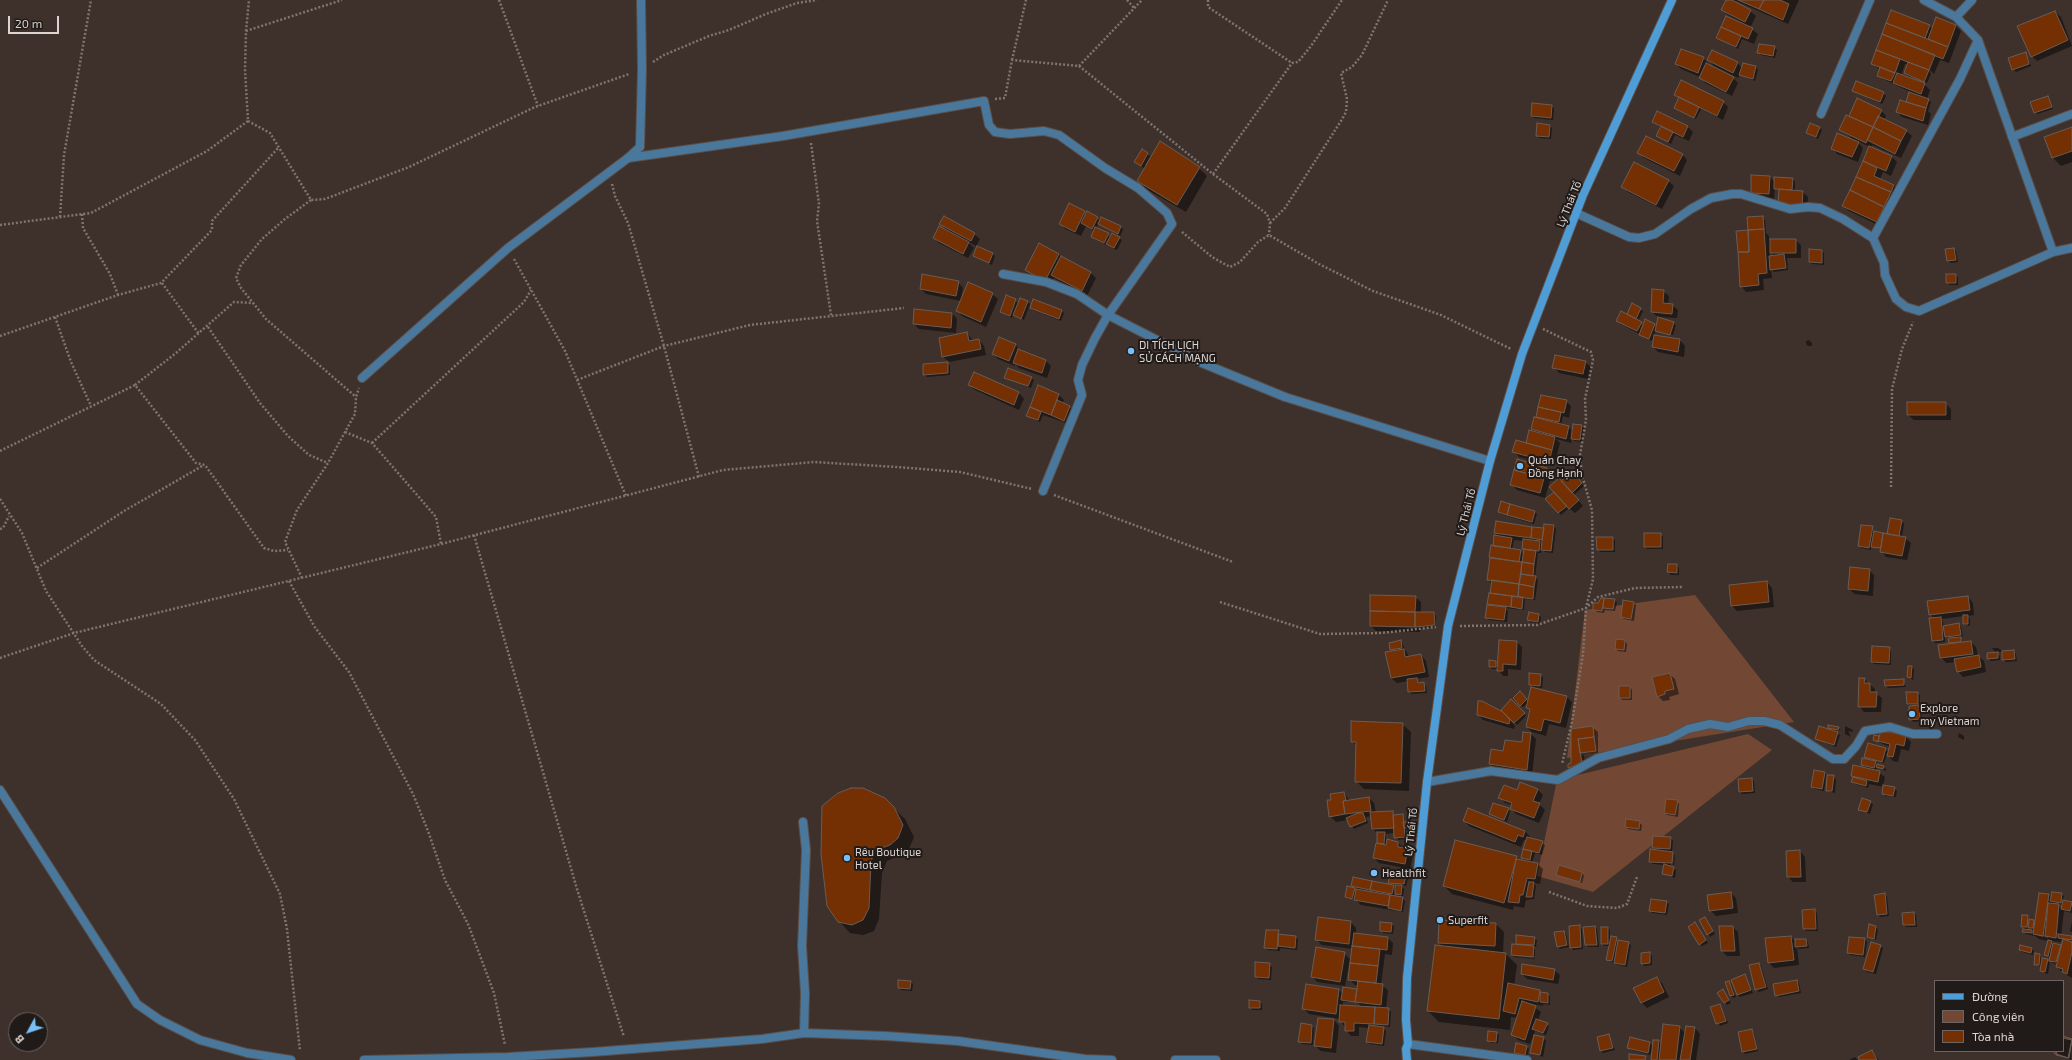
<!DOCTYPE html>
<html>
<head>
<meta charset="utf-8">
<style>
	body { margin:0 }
	#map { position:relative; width:2072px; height:1060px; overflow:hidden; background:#3e312b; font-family:"Exo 2",sans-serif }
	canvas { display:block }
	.legend { position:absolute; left:1934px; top:980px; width:130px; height:72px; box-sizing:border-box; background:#201a18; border:1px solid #6b6462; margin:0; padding:5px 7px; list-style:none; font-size:12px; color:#dcd4d0 }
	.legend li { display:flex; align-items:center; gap:8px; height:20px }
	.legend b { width:20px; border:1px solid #6b6462 }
	.north { position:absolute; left:8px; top:1012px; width:40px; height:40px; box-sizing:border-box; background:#201a18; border:1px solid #6b6462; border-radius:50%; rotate:230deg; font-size:11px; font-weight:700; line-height:16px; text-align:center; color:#dcd4d0 }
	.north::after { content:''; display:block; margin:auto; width:14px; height:18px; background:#77c0f7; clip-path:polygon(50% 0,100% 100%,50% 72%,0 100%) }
	.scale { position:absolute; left:8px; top:16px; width:51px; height:18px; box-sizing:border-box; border:2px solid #dcd4d0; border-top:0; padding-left:5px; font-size:12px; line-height:14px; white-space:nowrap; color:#dcd4d0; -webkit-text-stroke:3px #201a18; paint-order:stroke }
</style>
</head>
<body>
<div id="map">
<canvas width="2072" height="1060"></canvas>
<ul class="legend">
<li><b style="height:5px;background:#4f9dd6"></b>Đường</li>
<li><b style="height:11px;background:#724834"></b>Công viên</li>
<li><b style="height:11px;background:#743003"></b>Tòa nhà</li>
</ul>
<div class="north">B</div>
<div class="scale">20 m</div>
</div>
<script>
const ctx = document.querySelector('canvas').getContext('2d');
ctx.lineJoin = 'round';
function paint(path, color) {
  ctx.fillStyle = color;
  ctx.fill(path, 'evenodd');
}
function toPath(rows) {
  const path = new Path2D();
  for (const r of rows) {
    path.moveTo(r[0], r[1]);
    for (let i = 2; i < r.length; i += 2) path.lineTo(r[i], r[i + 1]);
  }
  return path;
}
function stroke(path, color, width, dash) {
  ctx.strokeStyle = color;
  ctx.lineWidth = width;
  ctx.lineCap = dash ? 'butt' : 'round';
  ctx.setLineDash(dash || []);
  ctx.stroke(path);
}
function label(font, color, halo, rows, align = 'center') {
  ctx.font = font + ' "Exo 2",sans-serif';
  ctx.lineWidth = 4;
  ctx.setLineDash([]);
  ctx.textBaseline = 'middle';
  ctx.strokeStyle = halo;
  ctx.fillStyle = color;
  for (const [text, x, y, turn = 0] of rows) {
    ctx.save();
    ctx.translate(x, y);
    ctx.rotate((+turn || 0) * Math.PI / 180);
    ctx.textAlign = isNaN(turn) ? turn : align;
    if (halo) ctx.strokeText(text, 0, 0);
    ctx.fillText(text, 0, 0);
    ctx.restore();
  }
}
paint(toPath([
	[1695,595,1794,722,1567,758,1585,610],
	[1748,734,1772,750,1593,892,1537,876,1557,780]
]), '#724834');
paint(toPath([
	[1727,0,1799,0,1788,24,1736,1,1735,3,1750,11,1756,16,1750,28,1758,34,1754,44,1742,39,1738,49,1717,38,1726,17,1744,25,1745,24,1728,15,1722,10],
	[1892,12,1930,26,1933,29,1937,18,1956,26,1961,31,1949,63,1940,60,1934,74,1928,68,1931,74,1927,83,1908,76,1905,73,1908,65,1905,64,1901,76,1921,83,1922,82,1930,90,1927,99,1931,102,1928,111,1931,114,1928,125,1902,117,1897,112,1906,103,1910,92,1881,78,1878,75,1880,70,1872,63],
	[2055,12,2061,17,2072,46,2037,61,2032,56],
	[1774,47,1777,50,1775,58,1761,55,1758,53],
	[1713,51,1738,63,1742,68,1756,67,1758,70,1755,81,1740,75,1738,78,1714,66,1708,60],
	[2025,53,2031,66,2016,72,2013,69],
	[1703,58,1709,64,1708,65,1733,78,1738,83,1732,96,1705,83,1700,77,1681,69,1676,64],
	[1853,91,1883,93,1886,96,1882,104],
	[1675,94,1723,102,1728,107,1723,120,1701,109,1696,119,1675,108,1680,99],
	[2048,97,2053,109,2037,114,2035,112],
	[1858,99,1881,110,1886,116,1884,120,1906,131,1912,136,1901,158,1872,145,1871,148,1892,157,1897,162,1891,176,1883,172,1880,179,1894,185,1899,191,1882,227,1849,211,1843,206,1870,147,1857,141,1863,148,1858,162,1837,154,1832,148,1851,140,1852,138,1840,130,1849,117],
	[1551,106,1554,108,1553,120,1534,118,1532,116],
	[1658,112,1688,127,1693,132,1689,141,1675,135,1671,144,1659,138,1657,135,1661,128,1653,121],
	[1550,126,1552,128,1551,139,1539,138,1537,135],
	[1820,128,1822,130,1818,139,1807,133],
	[2072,128,2072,162,2061,166,2053,158,2046,138],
	[1142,151,1150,156,1145,165,1147,166,1199,168,1207,176,1186,212,1146,189,1138,181,1145,169,1136,162],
	[1639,153,1682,154,1687,160,1680,176,1644,158],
	[1770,177,1775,182,1793,179,1795,182,1795,191,1803,192,1808,197,1807,211,1775,188,1774,199,1757,198,1752,193],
	[1668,181,1674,186,1662,209,1628,192,1623,187],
	[1069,205,1087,215,1088,213,1101,221,1102,218,1121,227,1123,230,1120,236,1114,233,1113,234,1122,240,1117,250,1094,239,1092,236,1094,231,1086,226,1081,236,1065,229,1060,223],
	[1098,224,1113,232,1111,237,1096,228],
	[1762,217,1765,220,1766,233,1769,236,1769,240,1795,240,1801,245,1801,258,1787,258,1788,270,1774,272,1771,269,1772,278,1763,279,1764,290,1746,292,1741,286,1749,231],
	[1770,252,1774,256,1770,256],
	[941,224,974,234,980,239,976,246,967,241,974,248,968,258,939,243,934,238,948,232],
	[1953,249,1956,251,1958,262,1951,263,1948,261,1946,250],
	[1822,251,1824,253,1824,265,1812,264,1810,262],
	[993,254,995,256,992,265,974,256],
	[1059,254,1062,258,1091,273,1096,278,1087,296,1054,278,1050,285,1032,275,1026,270],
	[1956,275,1958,277,1958,285,1950,285,1947,283],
	[958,282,963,288,961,299,992,294,998,299,986,327,962,316,957,311,961,301,926,294,921,289],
	[1663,291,1669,296,1668,304,1672,305,1678,310,1677,318,1658,317,1652,312],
	[1007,297,1019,303,1027,302,1030,304,1024,320,1013,314,1012,318,1001,312],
	[1034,301,1062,311,1064,313,1061,321,1033,310,1031,308],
	[1632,305,1643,311,1638,321,1644,325,1655,325,1657,327,1673,323,1676,325,1673,335,1656,330,1652,341,1619,323,1617,320,1627,315],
	[952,313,957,319,956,333,919,329,914,324],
	[967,333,973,341,979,340,984,346,986,355,949,362,943,357],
	[1655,336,1680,340,1685,346,1684,357,1658,352,1653,347],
	[1809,340,1812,343,1812,346,1808,346,1806,344,1806,341],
	[1016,345,1020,351,1046,361,1051,366,1047,378,1019,368,1015,364,1015,366,998,359,993,354],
	[1585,362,1591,367,1588,379,1559,373,1554,367],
	[947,363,950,365,950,375,927,377,924,374],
	[974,374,1019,393,1024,399,1019,410,975,390,969,385],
	[1006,377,1031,378,1034,380,1031,388],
	[1039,387,1058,394,1064,400,1062,404,1072,409,1066,423,1043,415,1040,422,1028,416],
	[1566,401,1571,406,1569,418,1563,416,1561,425,1569,427,1573,432,1581,426,1584,428,1582,442,1575,441,1572,439,1571,443,1556,439,1560,443,1554,466,1519,457,1514,451,1526,444,1536,433,1532,429,1540,420,1537,417],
	[1946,404,1951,409,1951,420,1914,420,1908,415],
	[1546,469,1552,474,1545,498,1517,490,1511,484],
	[1572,473,1584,486,1574,495,1583,506,1575,513,1569,508,1561,515,1547,499],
	[1499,511,1534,512,1537,514,1534,524,1501,514],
	[1902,521,1904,524,1902,537,1905,538,1911,543,1907,560,1886,557,1881,550,1874,548,1881,550,1881,548,1871,546,1871,550,1861,548,1859,546,1872,527,1874,532,1888,535],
	[1554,526,1556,529,1553,553,1545,552,1542,549,1541,553,1538,553,1535,577,1538,580,1535,600,1525,599,1524,610,1505,608,1508,611,1507,622,1489,620,1486,617,1492,607,1488,603,1493,594,1491,592,1492,584,1488,580,1492,547,1496,547,1500,537,1495,533,1544,530],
	[1514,540,1524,541,1524,555,1520,551,1512,550],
	[1660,534,1663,537,1663,549,1647,549,1645,547],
	[1612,538,1615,540,1615,552,1600,552,1598,550],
	[1677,565,1679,568,1679,575,1671,575,1668,572],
	[1869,570,1874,575,1873,596,1855,594,1849,589],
	[1767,582,1772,588,1774,607,1737,611,1732,606],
	[1415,597,1421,602,1421,613,1434,613,1436,616,1436,627,1420,629,1420,632,1376,631,1371,626],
	[1968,597,1973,603,1974,615,1968,616,1970,619,1970,626,1964,624,1964,616,1942,619,1944,627,1959,624,1961,627,1963,637,1960,637,1963,643,1971,642,1976,647,1978,656,1984,661,1986,672,1963,677,1958,671,1956,662,1946,663,1941,657,1951,644,1945,635,1945,642,1935,643,1933,641,1934,619,1930,614],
	[1601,599,1614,600,1617,602,1615,611,1605,610,1604,613,1597,612,1594,609],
	[1633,603,1636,605,1634,621,1624,619,1622,617],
	[1529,613,1539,615,1541,617,1540,624,1531,622,1528,620],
	[1401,641,1409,657,1421,655,1426,661,1429,677,1417,679,1420,684,1423,684,1426,686,1427,693,1412,694,1409,692,1408,681,1397,683,1391,678,1393,652,1391,649],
	[1625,641,1627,644,1626,652,1618,651,1616,649],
	[1517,642,1522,647,1521,670,1508,669,1508,676,1503,676,1498,669,1492,669,1490,667,1495,662,1498,664],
	[1889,648,1891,650,1891,665,1874,664,1872,662],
	[1992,648,1998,648,2001,650,2001,652,1996,652,2000,656,2000,660,1991,661,1988,658,1996,653],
	[2014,651,2016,654,2017,661,2006,662,2003,659],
	[1912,667,1914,669,1913,680,1908,677],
	[1669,674,1675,679,1679,694,1669,697,1670,700,1663,701,1658,696],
	[1540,675,1543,677,1542,688,1532,687,1530,684],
	[1864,679,1875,689,1875,693,1882,698,1881,712,1864,712,1859,706],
	[1903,680,1906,687,1888,688,1886,686],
	[1630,687,1632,690,1632,700,1622,700,1620,697],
	[1520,692,1529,702,1523,707,1514,698],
	[1917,693,1920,695,1920,706,1919,706,1921,709,1922,721,1913,722,1910,719,1909,706,1908,704],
	[1567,697,1572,702,1566,728,1549,724,1546,736,1532,732,1527,727,1531,711,1528,708],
	[1511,701,1526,716,1517,725,1507,715,1506,716,1515,726,1514,729,1483,720,1478,715,1482,702,1506,715],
	[1402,724,1411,732,1409,791,1364,789,1356,781,1357,746,1352,741],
	[1845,726,1853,730,1852,732,1848,731,1851,737,1845,734],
	[1592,727,1598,732,1598,753,1584,755,1586,769,1574,772,1569,767],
	[1829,728,1838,728,1841,730,1835,731,1840,735,1836,747,1816,739,1833,731],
	[1959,733,1964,736,1964,740,1958,737],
	[1531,734,1536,739,1532,775,1496,769,1490,763,1504,752,1523,743],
	[1879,737,1906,737,1911,742,1909,751,1901,749,1898,762,1893,761,1887,754,1884,763,1874,761,1886,769,1886,771,1877,767,1876,771,1885,777,1883,786,1894,788,1897,791,1896,797,1885,796,1883,793,1884,787,1869,784,1868,788,1855,784,1852,782,1853,778,1852,776,1866,769,1862,764,1870,761,1865,756,1885,749,1889,752,1890,747,1874,740],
	[1824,773,1836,779,1835,793,1827,791,1828,777,1826,777,1824,791,1815,789,1812,787],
	[1752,779,1754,781,1755,793,1742,794,1740,792],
	[1538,790,1543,795,1539,804,1545,810,1539,823,1516,814,1511,808,1512,805,1505,803,1500,797,1518,791],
	[1344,793,1350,801,1369,798,1374,803,1376,813,1392,812,1396,816,1402,815,1405,823,1414,822,1416,825,1417,830,1406,830,1406,839,1398,840,1395,833,1385,834,1387,840,1398,843,1413,855,1410,869,1379,863,1374,858,1378,844,1378,834,1373,829,1372,816,1366,817,1368,823,1354,829,1348,820,1336,822,1330,816,1332,801],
	[884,799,905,819,914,837,909,849,901,855,887,861,882,873,879,919,874,931,863,935,850,933,839,921],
	[1677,801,1679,804,1678,817,1667,815,1665,813],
	[1870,802,1873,804,1870,814,1859,809],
	[1508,809,1510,812,1507,822,1490,814],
	[1464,821,1525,831,1530,837,1529,838,1545,845,1542,855,1535,853,1532,863,1537,864,1543,869,1540,884,1534,883,1536,886,1534,899,1526,900,1524,908,1514,906,1513,910,1452,894,1444,886,1516,857,1519,860,1526,862,1522,857,1527,841,1524,840,1521,847,1469,826],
	[1639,822,1642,825,1641,831,1628,829,1626,827],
	[1654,837,1671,838,1673,841,1672,851,1671,851,1673,854,1672,854,1671,865,1669,866,1676,870,1675,878,1663,873,1665,865,1653,864,1650,862],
	[1800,851,1805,857,1806,882,1793,882,1788,877,1787,852],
	[1674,854,1675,855,1674,865,1673,865],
	[1582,873,1584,876,1582,883,1557,874],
	[1405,876,1408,879,1406,886,1400,885,1404,889,1403,897,1401,897,1405,901,1403,912,1361,905,1355,899,1348,899,1346,896,1348,887,1356,889,1352,886,1393,886,1390,883],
	[1394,893,1399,898,1394,897],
	[1731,893,1736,898,1738,913,1716,916,1710,910],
	[1885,894,1887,897,1889,916,1880,917,1878,915,1875,896],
	[2040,894,2049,895,2052,898,2061,894,2064,896,2063,901,2072,903,2072,913,2064,911,2061,936,2072,937,2072,978,2062,972,2057,967,2057,964,2052,963,2050,960,2051,957,2045,954,2048,941,2039,939,2035,936,2026,934,2024,932,2024,928,2022,926,2028,916,2030,920,2035,923],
	[2057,904,2063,905,2062,909],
	[2038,934,2048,936,2048,938,2038,936],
	[2061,940,2063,940,2062,947,2051,941,2061,942],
	[1666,902,1669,904,1667,915,1652,913,1650,910],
	[1814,910,1817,913,1818,931,1806,931,1804,929],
	[1914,913,1916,915,1917,927,1906,927,1904,925],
	[1319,918,1351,922,1356,928,1356,934,1388,938,1393,943,1392,955,1385,954,1381,985,1388,990,1386,1009,1391,1011,1390,1027,1382,1026,1386,1031,1384,1046,1370,1044,1367,1042,1369,1028,1359,1027,1359,1036,1351,1036,1346,1030,1340,1019,1309,1014,1304,1009,1307,985,1339,990,1343,994,1358,991,1358,985,1355,985,1349,979,1353,949,1322,945,1316,939],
	[1343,1002,1357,1002,1362,1007,1343,1006],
	[1705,918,1715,934,1710,937,1708,934],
	[2072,922,2072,932,2070,931],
	[1695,923,1708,943,1702,946,1700,944],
	[1391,924,1394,926,1393,934,1383,933,1381,930],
	[1496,924,1504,932,1503,954,1506,954,1517,965,1514,986,1539,991,1550,996,1550,1005,1543,1004,1543,1006,1529,1003,1541,1012,1538,1020,1549,1026,1546,1035,1535,1031,1530,1044,1518,1040,1512,1034,1518,1018,1511,1017,1510,1030,1439,1022,1428,1011,1443,947,1439,943],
	[1870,925,1878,929,1876,940,1868,937],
	[1579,926,1582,929,1583,949,1573,950,1571,947],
	[1595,927,1597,929,1599,947,1588,947,1586,945],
	[1720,927,1733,927,1738,932,1740,956,1727,956,1722,951],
	[1608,928,1610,930,1610,942,1612,937,1631,945,1627,967,1618,965,1607,960,1610,946,1604,946,1602,944],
	[1278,931,1281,935,1296,937,1298,939,1297,950,1280,948,1280,951,1268,950,1265,948],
	[1564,932,1566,934,1569,947,1560,949,1558,946],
	[1791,937,1796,942,1806,940,1808,942,1809,948,1799,949,1797,947,1799,965,1774,968,1769,963],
	[1534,938,1537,940,1536,947,1533,947,1535,949,1535,956,1512,954,1519,946,1517,943],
	[1865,939,1867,942,1865,957,1850,955,1848,953],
	[1880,946,1883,948,1876,974,1867,972,1865,969],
	[2021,946,2032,949,2034,951,2033,955,2022,952,2020,950],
	[1344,953,1350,959,1345,986,1317,982,1312,976],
	[1650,953,1652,956,1652,965,1644,966,1642,963],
	[2040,955,2042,959,2049,962,2050,961,2048,974,2044,973,2042,967,2035,964],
	[1513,956,1535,958,1535,959,1514,957],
	[1269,964,1272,967,1271,980,1258,979,1256,976],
	[1759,964,1761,966,1768,989,1759,992,1756,989],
	[1554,970,1560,975,1558,984,1527,979,1522,974],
	[1745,976,1753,993,1740,997,1737,995],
	[1656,978,1662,983,1669,997,1647,1008,1642,1003,1635,988],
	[1797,981,1799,983,1801,993,1779,997,1776,995],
	[911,982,913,984,912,991,901,990,899,987],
	[1729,982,1731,984,1736,997,1733,998,1731,996],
	[1723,991,1731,1003,1727,1005,1719,993],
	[1260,1002,1262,1004,1262,1010,1252,1010,1250,1007],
	[1720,1005,1728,1023,1720,1026,1711,1008],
	[1319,1019,1334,1020,1339,1026,1336,1053,1321,1051,1315,1046],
	[1312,1026,1314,1028,1313,1045,1302,1044,1299,1041],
	[1679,1027,1685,1033,1686,1027,1695,1028,1700,1034,1696,1060,1652,1060,1653,1048,1650,1055,1631,1050,1628,1047,1631,1038,1650,1043,1653,1046,1659,1041,1662,1045],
	[1752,1030,1754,1033,1758,1051,1745,1054,1743,1051],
	[1496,1033,1499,1035,1498,1043,1491,1043,1488,1040],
	[1609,1035,1615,1050,1603,1053,1601,1051],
	[1535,1036,1546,1040,1543,1057,1531,1052],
	[2063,1037,2072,1041,2071,1060,2055,1053,2055,1051,2063,1051],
	[1526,1047,1529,1049,1527,1057,1515,1053],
	[1872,1051,1879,1060,1860,1060],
	[1855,1057,1858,1060,1849,1060]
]), '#0007');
const building = toPath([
	[1726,0,1732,0,1751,10,1745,22,1721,10,1726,0],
	[1738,0,1764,0,1759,9,1738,0],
	[1764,0,1780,0,1789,4,1783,20,1759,9,1764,0],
	[1891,10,1930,25,1925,38,1886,23,1891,10],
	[2055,11,2068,40,2031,57,2017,26,2055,11],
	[1726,16,1753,28,1748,39,1721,27,1726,16],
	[1936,17,1956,25,1948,47,1928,39,1936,17],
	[1886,23,1948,47,1943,59,1882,34,1886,23],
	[1721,27,1741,36,1736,47,1716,38,1721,27],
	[1882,34,1935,55,1929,70,1876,50,1882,34],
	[1759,44,1775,46,1773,56,1757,53,1759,44],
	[1681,49,1704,57,1698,73,1675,64,1681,49],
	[1712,50,1738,62,1733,73,1707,60,1712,50],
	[1876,50,1900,59,1895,73,1871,64,1876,50],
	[2026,52,2029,64,2012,70,2008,58,2026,52],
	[1908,62,1929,70,1924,82,1904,73,1908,62],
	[1706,63,1734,77,1726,92,1699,78,1706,63],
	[1743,63,1756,66,1753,79,1739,75,1743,63],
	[1880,67,1895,73,1891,81,1877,76,1880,67],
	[1897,73,1925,83,1921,94,1893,83,1897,73],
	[1681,80,1724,101,1717,116,1674,95,1681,80],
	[1856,81,1884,92,1880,102,1852,91,1856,81],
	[1909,92,1929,99,1926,108,1906,102,1909,92],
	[2048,96,2052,107,2034,113,2030,102,2048,96],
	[1679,97,1699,107,1694,118,1674,108,1679,97],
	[1857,98,1882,110,1873,127,1849,116,1857,98],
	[1900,100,1926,108,1923,121,1896,112,1900,100],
	[1532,103,1552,105,1551,118,1531,116,1532,103],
	[1657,111,1688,126,1683,137,1652,122,1657,111],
	[1846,115,1873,127,1866,143,1839,130,1846,115],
	[1878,116,1907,130,1901,141,1873,127,1878,116],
	[1537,123,1550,125,1549,137,1536,136,1537,123],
	[1810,123,1820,127,1816,137,1806,133,1810,123],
	[1661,126,1673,132,1668,142,1656,136,1661,126],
	[1873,127,1901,141,1895,154,1867,140,1873,127],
	[2072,127,2072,151,2052,158,2044,137,2072,127],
	[1837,133,1859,142,1852,157,1831,149,1837,133],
	[1646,136,1683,154,1674,171,1637,153,1646,136],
	[1160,141,1200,167,1177,205,1137,181,1160,141],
	[1869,146,1892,156,1886,171,1863,161,1869,146],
	[1142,149,1148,153,1141,166,1134,162,1142,149],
	[1863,161,1877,168,1874,176,1894,185,1891,192,1856,177,1863,161],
	[1634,162,1669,180,1656,205,1621,187,1634,162],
	[1751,175,1770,176,1769,194,1751,193,1751,175],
	[1774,177,1793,178,1792,190,1774,189,1774,177],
	[1856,177,1891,192,1884,207,1850,190,1856,177],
	[1779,189,1803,191,1802,206,1778,204,1779,189],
	[1850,190,1884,207,1877,222,1842,206,1850,190],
	[1069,203,1085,211,1075,232,1059,224,1069,203],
	[1087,211,1098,217,1092,229,1081,223,1087,211],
	[944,216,975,233,971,241,939,224,944,216],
	[1763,216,1764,229,1748,230,1747,217,1763,216],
	[1101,217,1121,226,1118,234,1098,224,1101,217],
	[939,226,969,242,963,254,933,238,939,226],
	[1095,227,1109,233,1104,243,1091,237,1095,227],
	[1764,229,1767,273,1758,274,1759,285,1740,287,1738,252,1749,252,1748,230,1764,229],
	[1748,230,1749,252,1738,252,1736,231,1748,230],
	[1112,233,1120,237,1114,248,1106,244,1112,233],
	[1770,239,1796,239,1796,253,1770,253,1770,239],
	[1039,243,1059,254,1045,281,1025,270,1039,243],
	[977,246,993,253,989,263,973,256,977,246],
	[1954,248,1956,260,1947,261,1945,249,1954,248],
	[1809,249,1822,250,1822,263,1809,262,1809,249],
	[1784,254,1786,268,1770,270,1769,256,1784,254],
	[1061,256,1091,272,1082,291,1051,275,1061,256],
	[922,274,959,281,956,296,920,289,922,274],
	[1946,274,1956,274,1956,283,1946,283,1946,274],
	[968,282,993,293,981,322,956,311,968,282],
	[1652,289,1664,290,1663,303,1673,304,1672,314,1651,312,1652,289],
	[1006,295,1016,299,1010,316,1000,312,1006,295],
	[1020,298,1028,301,1021,319,1013,315,1020,298],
	[1033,299,1062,310,1059,319,1030,308,1033,299],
	[1632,303,1641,308,1636,319,1627,314,1632,303],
	[914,309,952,313,951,328,913,324,914,309],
	[1621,311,1642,322,1637,331,1616,321,1621,311],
	[1658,317,1674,322,1670,335,1655,331,1658,317],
	[1645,319,1655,324,1649,339,1639,335,1645,319],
	[967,332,969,341,979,339,981,349,942,357,939,338,967,332],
	[1654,335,1680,339,1678,352,1652,347,1654,335],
	[999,337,1016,344,1009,361,992,354,999,337],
	[1018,349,1046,360,1042,373,1013,363,1018,349],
	[1555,355,1586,361,1583,374,1552,368,1555,355],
	[948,362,948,373,923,375,923,364,948,362],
	[1008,368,1032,377,1028,386,1004,378,1008,368],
	[974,372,1019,392,1014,405,968,385,974,372],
	[1038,385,1059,394,1051,415,1030,407,1038,385],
	[1541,395,1567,400,1564,413,1538,407,1541,395],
	[1057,400,1070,406,1064,421,1051,415,1057,400],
	[1907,402,1946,402,1946,415,1907,415,1907,402],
	[1030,407,1041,412,1038,420,1026,416,1030,407],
	[1538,407,1561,412,1559,422,1536,417,1538,407],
	[1534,417,1569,426,1566,439,1531,429,1534,417],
	[1573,424,1582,425,1580,440,1571,439,1573,424],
	[1529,430,1555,437,1552,450,1526,443,1529,430],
	[1516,440,1552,450,1549,462,1512,452,1516,440],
	[1517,459,1547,468,1544,478,1514,470,1517,459],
	[1514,470,1544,478,1540,493,1510,485,1514,470],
	[1572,471,1582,483,1572,493,1561,481,1572,471],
	[1559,478,1579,500,1569,509,1549,487,1559,478],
	[1554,492,1567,506,1558,513,1545,499,1554,492],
	[1501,501,1510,504,1507,515,1498,512,1501,501],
	[1510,504,1535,511,1532,522,1507,515,1510,504],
	[1890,518,1902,520,1899,536,1887,534,1890,518],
	[1496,521,1532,527,1531,538,1494,533,1496,521],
	[1544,524,1554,525,1551,551,1541,550,1544,524],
	[1861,525,1873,526,1869,548,1858,546,1861,525],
	[1532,527,1544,528,1542,540,1531,538,1532,527],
	[1874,531,1883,533,1881,548,1871,547,1874,531],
	[1644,533,1661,533,1661,547,1644,547,1644,533],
	[1883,533,1906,537,1902,556,1880,552,1883,533],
	[1494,535,1512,538,1510,548,1493,546,1494,535],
	[1596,537,1613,537,1613,550,1597,550,1596,537],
	[1523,539,1540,541,1539,551,1522,549,1523,539],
	[1491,545,1521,550,1519,562,1489,557,1491,545],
	[1524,549,1536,551,1534,564,1522,562,1524,549],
	[1490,558,1522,562,1519,584,1487,580,1490,558],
	[1522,562,1534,564,1533,576,1521,574,1522,562],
	[1668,564,1677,564,1677,573,1667,572,1668,564],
	[1850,567,1870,569,1868,591,1848,589,1850,567],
	[1521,574,1536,576,1534,587,1519,584,1521,574],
	[1492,580,1519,584,1518,597,1490,593,1492,580],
	[1767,581,1769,602,1731,606,1729,585,1767,581],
	[1519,584,1534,587,1533,599,1518,597,1519,584],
	[1489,593,1512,596,1511,607,1487,604,1489,593],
	[1370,595,1416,596,1415,612,1370,611,1370,595],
	[1512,596,1523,597,1522,609,1511,607,1512,596],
	[1968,596,1970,610,1929,615,1927,601,1968,596],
	[1601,598,1604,598,1602,611,1593,610,1593,603,1598,603,1601,598],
	[1604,598,1615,599,1613,609,1603,608,1604,598],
	[1623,600,1634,602,1631,619,1621,617,1623,600],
	[1487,605,1506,607,1504,620,1485,618,1487,605],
	[1370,611,1415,612,1415,627,1370,626,1370,611],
	[1415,612,1434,612,1435,625,1415,627,1415,612],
	[1529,612,1539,614,1538,622,1527,620,1529,612],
	[1963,615,1968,615,1968,624,1963,624,1963,615],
	[1941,617,1943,640,1932,641,1929,618,1941,617],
	[1959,623,1961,635,1945,637,1943,626,1959,623],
	[1961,637,1961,642,1949,643,1948,638,1961,637],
	[1616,639,1625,640,1624,650,1615,649,1616,639],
	[1401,640,1402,648,1390,650,1389,643,1401,640],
	[1499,640,1517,641,1516,665,1503,664,1503,671,1497,671,1499,640],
	[1971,641,1973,654,1940,658,1938,645,1971,641],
	[1872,646,1890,647,1889,663,1871,662,1872,646],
	[1404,649,1405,657,1421,654,1425,672,1391,678,1385,652,1404,649],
	[2014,650,2015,659,2002,660,2002,651,2014,650],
	[1998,652,1998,658,1987,659,1987,653,1998,652],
	[1979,655,1981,667,1957,672,1954,659,1979,655],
	[1489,660,1496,661,1496,667,1489,667,1489,660],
	[1908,666,1912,666,1911,678,1907,677,1908,666],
	[1529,673,1541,674,1540,686,1529,685,1529,673],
	[1670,673,1674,689,1665,691,1665,694,1657,697,1652,677,1670,673],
	[1417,678,1418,683,1424,682,1425,691,1408,692,1407,679,1417,678],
	[1859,678,1865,678,1864,683,1870,683,1870,692,1877,692,1876,707,1858,707,1859,678],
	[1904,679,1904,685,1885,686,1884,680,1904,679],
	[1619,686,1630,686,1630,698,1619,698,1619,686],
	[1531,687,1567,696,1560,723,1544,719,1541,731,1526,727,1530,709,1526,708,1531,687],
	[1520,691,1527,699,1520,706,1513,698,1520,691],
	[1906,692,1918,692,1918,704,1907,704,1906,692],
	[1511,699,1525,713,1514,723,1501,710,1511,699],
	[1478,701,1482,701,1503,712,1510,720,1509,724,1477,715,1478,701],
	[1919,705,1920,719,1909,720,1909,706,1919,705],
	[1351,721,1403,723,1401,783,1355,782,1356,742,1351,742,1351,721],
	[1828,725,1839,727,1838,730,1828,728,1828,725],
	[1593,726,1594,737,1578,739,1582,763,1568,768,1568,764,1571,763,1571,729,1593,726],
	[1819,726,1838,732,1834,745,1815,739,1819,726],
	[1881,730,1906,736,1904,746,1896,744,1893,757,1887,756,1890,744,1878,741,1881,730],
	[1523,732,1531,733,1527,770,1489,764,1491,749,1503,751,1505,740,1522,742,1523,732],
	[1874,735,1879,736,1878,742,1873,740,1874,735],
	[1594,737,1596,751,1580,753,1578,739,1594,737],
	[1868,743,1886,748,1882,762,1864,757,1868,743],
	[1862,758,1876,761,1874,768,1861,765,1862,758],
	[1877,764,1884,766,1883,769,1876,767,1877,764],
	[1853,765,1880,771,1878,782,1851,776,1853,765],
	[1814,770,1825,772,1822,789,1811,787,1814,770],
	[1827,775,1834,775,1832,791,1826,791,1827,775],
	[1853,777,1867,781,1866,786,1851,782,1853,777],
	[1752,778,1753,791,1739,792,1738,779,1752,778],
	[1520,782,1538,789,1533,801,1540,803,1534,818,1510,809,1512,803,1498,798,1504,785,1517,790,1520,782],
	[1883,785,1895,787,1893,796,1882,794,1883,785],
	[851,788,863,788,885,798,894,807,903,825,898,838,890,845,876,850,871,861,869,908,863,920,852,925,838,922,827,906,821,854,822,806,838,793,851,788],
	[1344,792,1346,800,1343,801,1345,814,1329,817,1327,800,1331,800,1330,794,1344,792],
	[1369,797,1371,811,1345,814,1343,801,1369,797],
	[1862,798,1871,801,1867,812,1858,810,1862,798],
	[1666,799,1678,800,1675,815,1664,813,1666,799],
	[1493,803,1509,808,1504,820,1489,814,1493,803],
	[1468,808,1525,831,1523,837,1518,835,1515,842,1463,821,1468,808],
	[1393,811,1394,828,1372,829,1370,812,1393,811],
	[1358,813,1363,813,1366,821,1350,827,1346,818,1358,813],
	[1403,814,1405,837,1394,838,1393,815,1403,814],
	[1626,819,1640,821,1639,829,1625,827,1626,819],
	[1414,821,1415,828,1404,828,1403,822,1414,821],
	[1377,832,1385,832,1384,844,1377,843,1377,832],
	[1653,836,1671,837,1670,849,1652,848,1653,836],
	[1527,837,1543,841,1539,853,1523,849,1527,837],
	[1387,839,1398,842,1398,847,1408,848,1405,864,1373,858,1376,843,1386,845,1387,839],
	[1455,840,1517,856,1504,903,1443,886,1455,840],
	[1523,849,1532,851,1530,860,1521,858,1523,849],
	[1650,849,1673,852,1672,863,1649,862,1650,849],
	[1800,850,1801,877,1787,877,1786,851,1800,850],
	[1516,859,1538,863,1535,879,1527,878,1523,895,1520,895,1519,903,1508,902,1516,859],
	[1664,864,1674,867,1672,876,1662,874,1664,864],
	[1559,865,1582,872,1580,882,1556,875,1559,865],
	[1391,872,1406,875,1404,884,1388,883,1391,872],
	[1353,877,1372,881,1370,890,1351,886,1353,877],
	[1372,881,1394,885,1392,894,1370,890,1372,881],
	[1529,882,1534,882,1532,897,1526,897,1529,882],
	[1395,885,1402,885,1401,895,1395,894,1395,885],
	[1347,886,1355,888,1352,899,1345,897,1347,886],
	[1356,889,1390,895,1388,906,1354,900,1356,889],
	[1731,892,1733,908,1709,911,1707,895,1731,892],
	[2052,892,2062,893,2061,903,2050,901,2052,892],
	[1885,893,1887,914,1877,915,1874,895,1885,893],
	[2039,893,2049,894,2043,936,2033,934,2039,893],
	[1390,895,1403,897,1401,911,1388,908,1390,895],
	[1651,899,1667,901,1665,913,1649,911,1651,899],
	[2063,900,2072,902,2070,911,2061,909,2063,900],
	[2048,903,2059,904,2056,938,2045,936,2048,903],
	[1815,909,1816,929,1803,929,1802,910,1815,909],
	[1914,912,1915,925,1903,925,1902,913,1914,912],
	[2022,915,2028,915,2027,927,2021,927,2022,915],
	[1318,917,1351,921,1349,944,1315,940,1318,917],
	[1705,917,1713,931,1707,935,1699,920,1705,917],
	[2029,919,2034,920,2033,928,2028,928,2029,919],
	[1439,920,1496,923,1495,946,1438,943,1439,920],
	[1380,922,1392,923,1391,932,1380,931,1380,922],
	[1695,922,1706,940,1699,945,1688,927,1695,922],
	[1869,924,1876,926,1874,939,1867,937,1869,924],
	[1580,925,1581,947,1570,948,1569,926,1580,925],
	[1595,926,1597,945,1585,945,1583,927,1595,926],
	[1719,926,1733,926,1735,951,1721,951,1719,926],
	[1601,927,1608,927,1608,944,1601,944,1601,927],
	[2023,929,2032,930,2032,933,2022,932,2023,929],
	[1266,930,1279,930,1277,949,1264,948,1266,930],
	[1564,931,1567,945,1557,947,1554,932,1564,931],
	[1354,933,1388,937,1387,950,1352,946,1354,933],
	[1278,934,1296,936,1295,948,1278,946,1278,934],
	[2058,934,2072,936,2072,940,2058,938,2058,934],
	[1516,935,1535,937,1534,945,1516,944,1516,935],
	[1611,936,1617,937,1612,961,1606,960,1611,936],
	[1791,936,1794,960,1768,963,1765,938,1791,936],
	[1849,937,1865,938,1863,955,1847,953,1849,937],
	[1795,939,1806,939,1807,946,1795,947,1795,939],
	[2063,939,2072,942,2072,952,2067,974,2062,972,2063,969,2056,967,2063,939],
	[1618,940,1629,942,1625,965,1614,963,1618,940],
	[2048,940,2052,941,2048,956,2044,955,2048,940],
	[1871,942,1881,945,1873,972,1863,969,1871,942],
	[2053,943,2061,945,2056,962,2049,961,2053,943],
	[1512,944,1534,946,1533,957,1511,955,1512,944],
	[1435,945,1506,953,1499,1019,1427,1011,1435,945],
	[2020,945,2032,948,2031,953,2019,950,2020,945],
	[1352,946,1380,949,1378,966,1350,963,1352,946],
	[1316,947,1345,952,1340,982,1311,977,1316,947],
	[1650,952,1650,963,1641,964,1641,953,1650,952],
	[2035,953,2040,954,2039,965,2034,965,2035,953],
	[2042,958,2048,959,2045,972,2040,971,2042,958],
	[1255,962,1270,963,1269,978,1255,977,1255,962],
	[1350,963,1378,966,1376,983,1348,980,1350,963],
	[1759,963,1766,987,1755,990,1749,965,1759,963],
	[1522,964,1555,969,1553,980,1521,974,1522,964],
	[1745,974,1751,990,1737,995,1731,980,1745,974],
	[1657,977,1664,992,1641,1003,1633,988,1657,977],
	[898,980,911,981,910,989,898,988,898,980],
	[1797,980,1799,991,1775,996,1773,984,1797,980],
	[1358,981,1383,984,1381,1005,1355,1002,1358,981],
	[1729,981,1734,995,1730,996,1725,982,1729,981],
	[1508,983,1540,990,1538,1002,1519,998,1515,1014,1503,1011,1508,983],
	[1306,984,1339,989,1336,1014,1302,1009,1306,984],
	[1343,987,1357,989,1355,1002,1341,1000,1343,987],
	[1723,989,1729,1000,1724,1003,1717,993,1723,989],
	[1540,992,1548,993,1548,1003,1540,1002,1540,992],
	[1249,1000,1260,1001,1260,1008,1249,1008,1249,1000],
	[1522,1001,1536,1006,1525,1040,1511,1035,1522,1001],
	[1720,1004,1726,1021,1716,1024,1710,1007,1720,1004],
	[1340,1005,1375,1007,1374,1024,1354,1023,1354,1031,1345,1031,1345,1022,1339,1022,1340,1005],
	[1375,1007,1389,1008,1388,1025,1374,1024,1375,1007],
	[1318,1018,1334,1019,1331,1048,1314,1046,1318,1018],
	[1536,1019,1548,1023,1543,1033,1532,1029,1536,1019],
	[1301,1023,1312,1025,1311,1043,1298,1042,1301,1023],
	[1663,1024,1680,1026,1676,1060,1659,1060,1663,1024],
	[1369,1025,1384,1027,1382,1044,1366,1042,1369,1025],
	[1686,1026,1695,1027,1690,1060,1680,1060,1686,1026],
	[1752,1029,1757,1049,1742,1052,1738,1032,1752,1029],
	[1488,1031,1497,1032,1496,1042,1487,1041,1488,1031],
	[1609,1034,1613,1048,1600,1051,1597,1037,1609,1034],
	[1534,1035,1544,1037,1540,1055,1530,1053,1534,1035],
	[2063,1036,2072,1039,2068,1058,2054,1053,2054,1051,2063,1051,2063,1036],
	[1630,1037,1650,1042,1648,1053,1627,1048,1630,1037],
	[2063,1038,2072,1040,2069,1058,2056,1055,2057,1051,2063,1051,2063,1038],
	[1653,1040,1659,1040,1657,1060,1651,1060,1653,1040],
	[1516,1043,1527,1046,1525,1055,1514,1053,1516,1043],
	[1872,1050,1877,1060,1859,1060,1858,1057,1872,1050],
	[1629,1054,1646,1056,1645,1060,1629,1060,1629,1054]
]);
paint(building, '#743003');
stroke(building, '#6a5c55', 1);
const lane = toPath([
	[362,378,508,248,628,158,640,147,642,69,641,0],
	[1427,782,1491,771,1558,780,1598,758,1669,739,1688,729,1710,724,1728,727,1749,721,1764,721,1780,725,1833,759,1844,759,1856,746,1865,731,1890,727,1913,734,1937,734],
	[1408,1044,1527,1060]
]);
const street = toPath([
	[1924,0,1956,17,1978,40,2053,252],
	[1956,17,1972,0],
	[1978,40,1960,79,1873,238,1884,263,1885,275,1896,299,1906,307,1919,311,2053,252,2072,248],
	[1821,114,1870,0],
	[2012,137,2072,114],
	[628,158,783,136,984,101,989,125,995,132,1010,134,1044,131,1059,135,1105,168,1138,188,1167,213,1172,224,1108,315,1095,338,1082,365,1078,380,1082,395,1043,491],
	[1576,213,1629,237,1639,238,1655,234,1691,209,1711,198,1732,194,1741,194,1790,209,1808,207,1820,208,1843,219,1873,238],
	[1003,274,1046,282,1077,294,1108,315,1202,363,1285,397,1490,461],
	[0,790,137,1004,160,1020,200,1040,247,1053,291,1060],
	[803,822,806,850,802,946,805,993,804,1033],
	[364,1060,508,1057,593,1052,762,1039,804,1033,886,1036,958,1041,1085,1059,1112,1060],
	[1175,1060,1216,1060]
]);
const secondary = toPath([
	[1407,1060,1406,1049,1408,1044,1406,1020,1407,978,1427,782,1448,626,1490,461,1522,354,1583,195,1672,0]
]);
stroke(lane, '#5a4e49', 10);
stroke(street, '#5a4e49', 10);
stroke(secondary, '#5a4e49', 10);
stroke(toPath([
	[499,0,538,106],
	[1127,0,1135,9],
	[1208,0,1208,7,1292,63],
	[246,31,342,0],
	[1012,60,1026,0],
	[653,62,664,55,709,36,729,30,766,14,797,3,817,0],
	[1079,66,1142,0],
	[995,99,1005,98,1012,60,1079,66,1213,174,1267,214,1270,223,1269,235],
	[248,121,270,133,311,200,325,199,409,167,535,107,629,74],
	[811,143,819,204,817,221,831,315],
	[1213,174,1292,63,1298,62,1311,46,1342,0],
	[612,184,615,196,628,223,664,346,699,477],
	[311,200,285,219,262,239,241,265,236,278,241,288,266,319,356,397],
	[82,214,83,228,110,274,118,295],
	[60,217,64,155,91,0],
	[1270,223,1285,208,1341,121,1346,112,1347,99,1341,73,1352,67,1362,55,1388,0],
	[0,225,91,213,207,151,248,121,245,70,246,31,249,0],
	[1182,232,1212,257,1230,267,1240,262,1258,242,1269,235,1319,264,1373,291,1441,315,1511,349],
	[514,259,565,351,626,496],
	[162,283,199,334],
	[55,317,71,362,91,406],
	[208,327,260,403,288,436,309,455,328,463],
	[1543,329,1591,352,1593,360,1585,399,1586,420,1580,455,1582,475,1592,510,1593,579,1586,608,1583,654,1572,722,1562,764],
	[0,336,118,295,161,283,212,230,212,221,279,147],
	[577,380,664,346,750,325,904,308],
	[135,385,176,353,234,302,253,303],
	[345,432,372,443,418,496,436,517,441,544],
	[372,443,524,302,531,290],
	[0,451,135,385,196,463,205,465,264,548,274,551,288,550],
	[1891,487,1892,389,1902,349,1913,322],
	[1054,495,1233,562],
	[0,499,22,533,46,591,82,646,94,660,161,704,195,740,234,799,280,894,287,929,300,1051],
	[0,529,3,528,9,516],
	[474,535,577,889,624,1037],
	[37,568,124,511,204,465],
	[302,578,285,542,297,510,328,463,355,414,356,397,359,388],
	[289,581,314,626,349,672,413,794,428,831,445,880,468,924,494,993,505,1045],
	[1220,602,1320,634,1381,633,1436,627],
	[1460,626,1537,625,1586,608,1598,597,1635,588,1682,587],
	[0,658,74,633,441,544,723,470,814,462,897,467,960,472,1032,489],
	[1549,892,1587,906,1617,908,1627,904,1637,877]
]), '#7f746f', 2.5, [2, 2]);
stroke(lane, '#49789c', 8);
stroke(street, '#49789c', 8);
stroke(secondary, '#4f9dd6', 8);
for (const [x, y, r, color] of [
	[1131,351,4,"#77c0f7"],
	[1520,466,4,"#77c0f7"],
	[1912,714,4,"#77c0f7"],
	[847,858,4,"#77c0f7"],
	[1374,873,4,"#77c0f7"],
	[1440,920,4,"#77c0f7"]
]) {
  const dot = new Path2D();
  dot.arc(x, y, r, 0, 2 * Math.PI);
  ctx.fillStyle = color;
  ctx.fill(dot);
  stroke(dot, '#201a18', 1.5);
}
label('11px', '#dcd4d0', '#201a18', [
	["Lý Thái Tổ",1569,204,-68],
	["Lý Thái Tổ",1466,512,-76],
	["Lý Thái Tổ",1411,832,-84]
]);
label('11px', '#dcd4d0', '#201a18', [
	["DI TÍCH LỊCH",1139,345],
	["SỬ CÁCH MẠNG",1139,358],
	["Quán Chay",1528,460],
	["Đồng Hạnh",1528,473],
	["Explore",1920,708],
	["my Vietnam",1920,721],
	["Rêu Boutique",855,852],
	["Hotel",855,865],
	["Healthfit",1382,873],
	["Superfit",1448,920]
], 'left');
</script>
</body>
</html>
